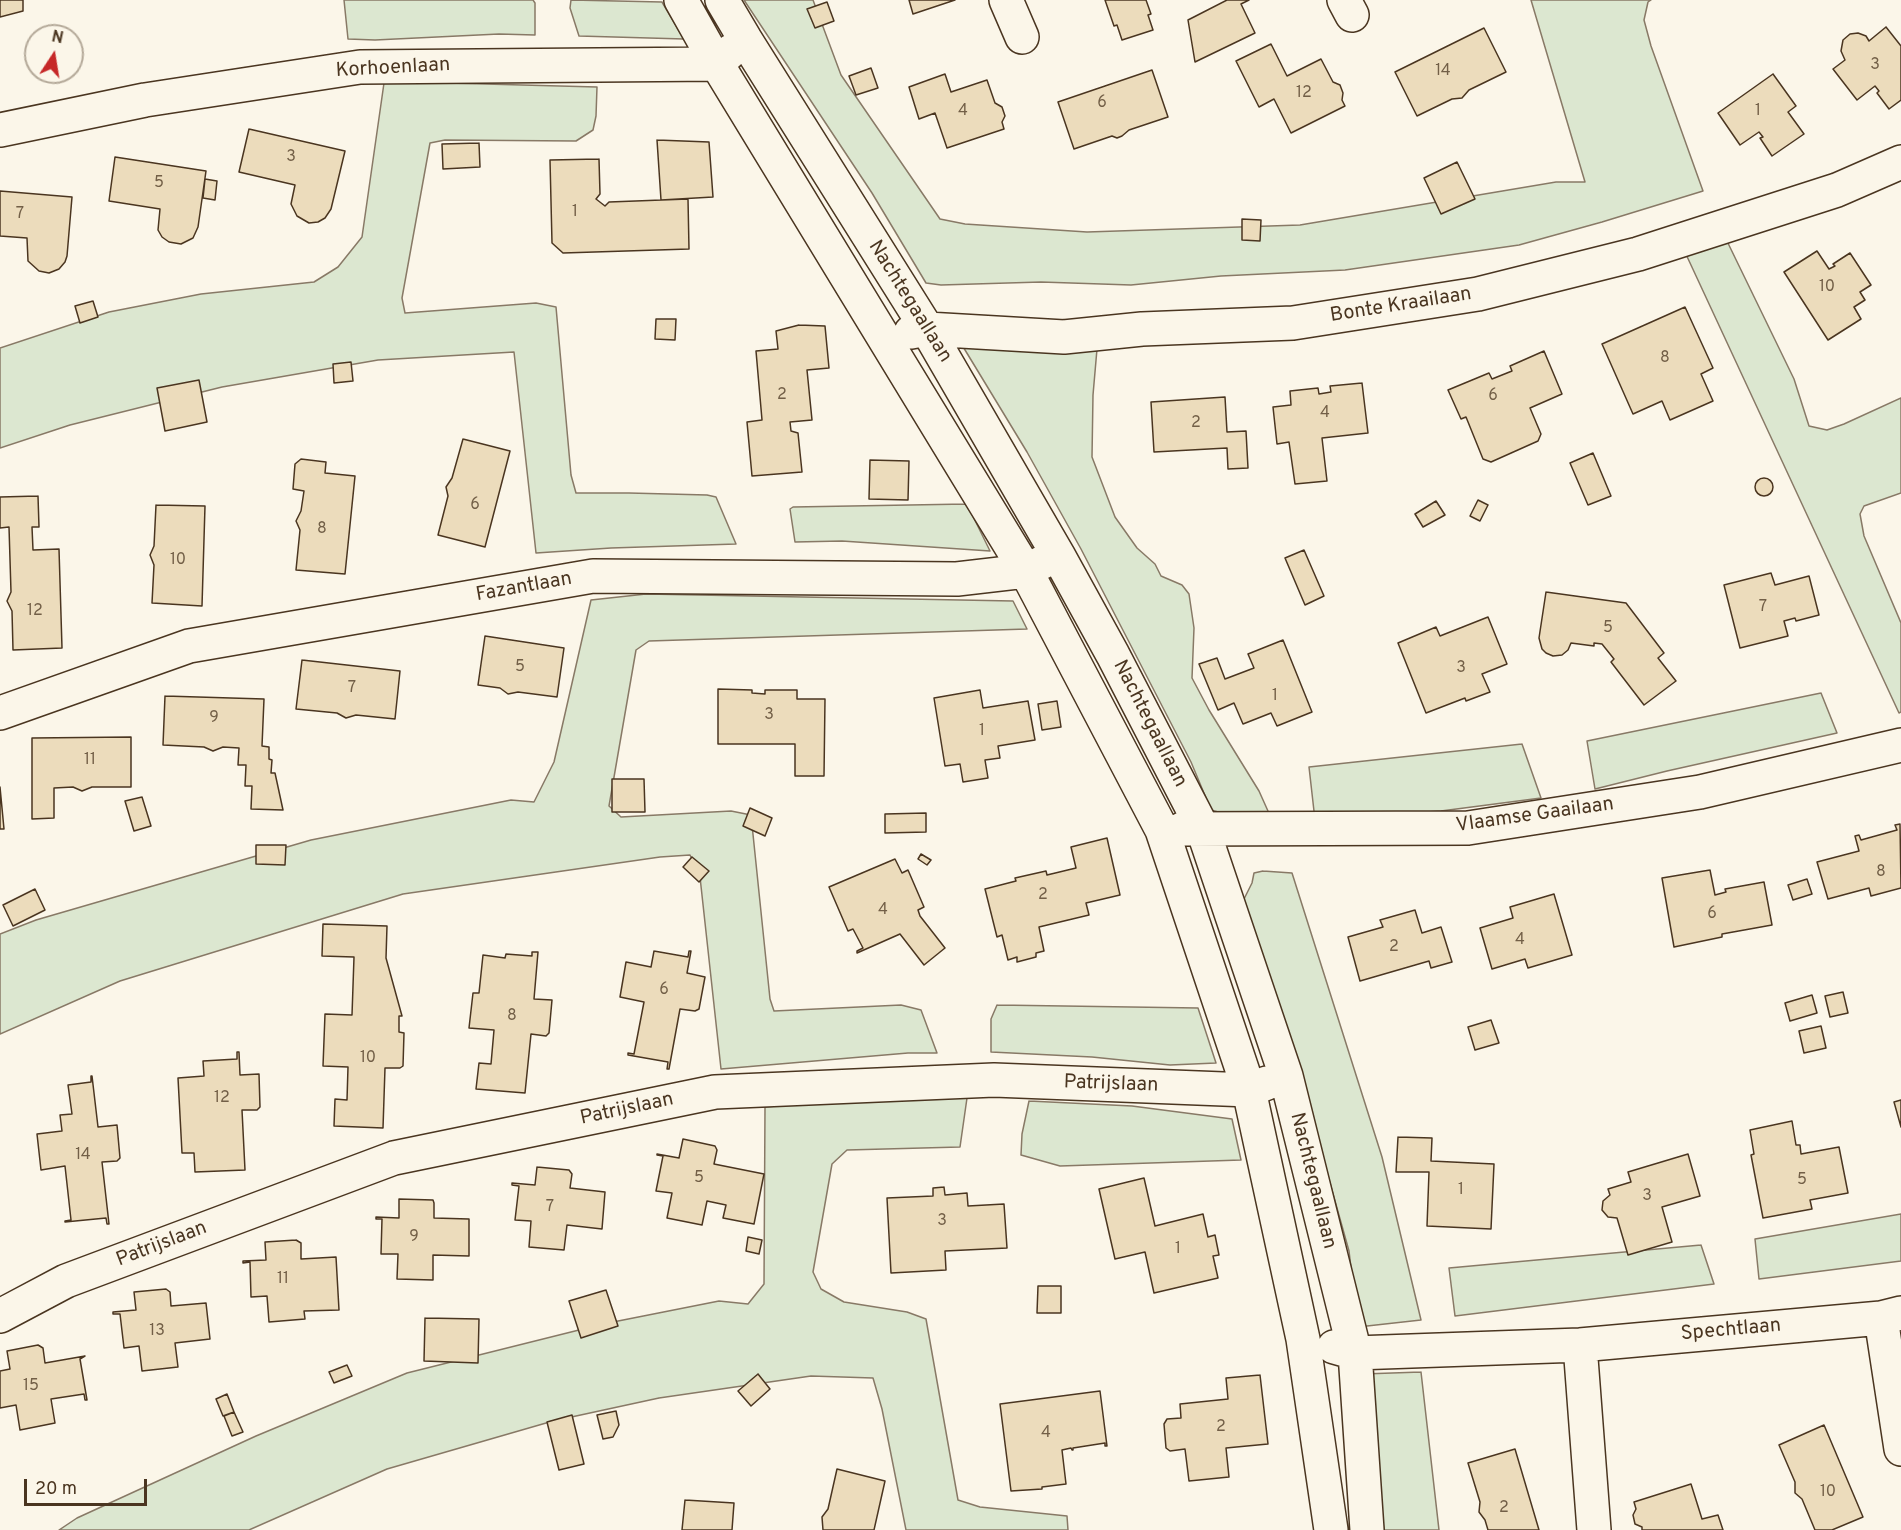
<!DOCTYPE html>
<html>
<head>
<meta charset="utf-8">
<style>
	body { margin:0 }
	#map { position:relative; width:1901px; height:1530px; overflow:hidden; background:#fbf6e9; font-family:Overpass,sans-serif }
	canvas { display:block }
	.north { position:absolute; left:24px; top:24px; width:60px; height:60px; box-sizing:border-box; background:#fbf6e9; border:2px solid #b4a999; border-radius:50%; rotate:12deg; font-size:16px; font-weight:700; line-height:24px; text-align:center; color:#4a3520 }
	.north::after { content:''; display:block; margin:auto; width:21px; height:27px; background:#c62828; clip-path:polygon(50% 0,100% 100%,50% 72%,0 100%) }
	.scale { position:absolute; left:24px; top:1479px; width:123px; height:27px; box-sizing:border-box; border:3px solid #4a3520; border-top:0; padding-left:8px; font-size:18px; line-height:21px; white-space:nowrap; color:#4a3520; -webkit-text-stroke:4px #fbf6e9; paint-order:stroke }
</style>
</head>
<body>
<div id="map">
<canvas width="1901" height="1530"></canvas>
<div class="north">N</div>
<div class="scale">20 m</div>
</div>
<script>
const ctx = document.querySelector('canvas').getContext('2d');
ctx.lineJoin = 'round';
function paint(path, color) {
  ctx.fillStyle = color;
  ctx.fill(path, 'evenodd');
}
function toPath(rows) {
  const path = new Path2D();
  for (const r of rows) {
    if (r.length === 3) {
      path.moveTo(r[0] + r[2], r[1]);
      path.arc(r[0], r[1], r[2], 0, 2 * Math.PI);
      continue;
    }
    path.moveTo(r[0], r[1]);
    for (let i = 2; i < r.length; i += 2) path.lineTo(r[i], r[i + 1]);
  }
  return path;
}
function stroke(path, color, width, dash) {
  ctx.strokeStyle = color;
  ctx.lineWidth = width;
  ctx.lineCap = dash ? 'butt' : 'round';
  ctx.setLineDash(dash || []);
  ctx.stroke(path);
}
function label(font, color, halo, rows, align = 'center') {
  ctx.font = font + ' Overpass,sans-serif';
  ctx.lineWidth = 4.5;
  ctx.setLineDash([]);
  ctx.textBaseline = 'middle';
  ctx.strokeStyle = halo;
  ctx.fillStyle = color;
  for (const [text, x, y, turn = 0] of rows) {
    ctx.save();
    ctx.translate(x, y);
    ctx.rotate((+turn || 0) * Math.PI / 180);
    ctx.textAlign = isNaN(turn) ? turn : align;
    if (halo) ctx.strokeText(text, 0, 0);
    ctx.fillText(text, 0, 0);
    ctx.restore();
  }
}
const green = toPath([
	[344,0,533,0,535,3,535,35,499,34,375,40,348,39,344,0],
	[571,0,662,2,684,39,579,36,570,8,571,0],
	[744,0,813,0,841,75,940,219,965,224,1087,232,1300,225,1556,182,1585,182,1531,0,1651,0,1648,2,1644,20,1651,46,1703,191,1602,222,1519,245,1345,270,1221,276,1131,285,1041,282,941,285,926,283,872,193,744,0],
	[410,82,597,87,596,116,593,130,576,141,445,140,430,143,402,298,405,313,536,303,556,307,571,475,576,493,629,493,707,495,716,497,736,544,611,548,536,553,514,352,378,360,222,387,70,425,0,448,0,348,109,312,201,294,314,282,338,267,362,237,384,83,410,82],
	[1725,237,1794,379,1809,426,1827,430,1844,424,1901,398,1901,493,1864,506,1860,514,1864,536,1901,623,1901,712,1899,713,1684,250,1725,237],
	[962,345,1014,351,1097,349,1093,395,1092,457,1115,517,1137,548,1155,564,1161,576,1182,585,1189,594,1194,628,1192,678,1209,710,1259,791,1272,820,1247,820,1211,810,1191,762,1081,549,1027,452,962,345],
	[967,504,990,551,842,541,795,542,790,509,793,507,967,504],
	[646,594,1013,601,1027,629,649,641,636,650,609,806,621,817,731,811,751,815,770,999,774,1011,901,1005,921,1010,937,1053,908,1053,721,1069,700,877,690,855,660,857,403,894,120,981,0,1034,0,934,36,920,311,840,511,800,534,802,554,762,591,600,646,594],
	[1821,693,1837,733,1667,771,1595,789,1587,741,1821,693],
	[1522,744,1541,798,1441,811,1315,820,1309,767,1522,744],
	[1263,871,1292,873,1382,1157,1421,1320,1358,1327,1349,1251,1321,1151,1243,901,1252,883,1254,873,1263,871],
	[997,1005,1198,1008,1216,1063,1170,1065,1092,1057,991,1052,991,1019,997,1005],
	[908,1094,967,1098,960,1147,847,1150,832,1164,813,1272,821,1289,844,1302,907,1312,926,1319,958,1500,980,1507,1067,1516,1068,1530,906,1530,882,1409,873,1378,811,1376,659,1398,553,1421,387,1469,249,1530,59,1530,77,1518,256,1436,407,1373,603,1324,719,1301,748,1304,764,1284,765,1107,908,1094],
	[1029,1101,1132,1106,1232,1119,1241,1160,1060,1166,1021,1155,1022,1134,1029,1101],
	[1901,1214,1901,1261,1759,1279,1755,1239,1901,1214],
	[1701,1245,1714,1284,1455,1316,1449,1268,1701,1245],
	[1421,1372,1439,1530,1384,1530,1363,1374,1421,1372]
]);
paint(green, '#dce7d0');
stroke(green, '#887966', 1.5);
const building = toPath([
	[0,0,23,0,23,11,0,17,0,0],
	[909,0,955,0,913,14,909,0],
	[1105,0,1146,0,1151,14,1148,15,1153,30,1122,40,1117,25,1114,26,1105,0],
	[1227,0,1249,0,1241,4,1255,33,1195,62,1188,20,1227,0],
	[827,2,834,21,815,28,807,9,827,2],
	[1886,27,1901,46,1901,100,1889,109,1877,93,1879,91,1875,86,1857,100,1833,69,1845,60,1841,51,1843,40,1850,34,1858,33,1866,36,1869,41,1886,27],
	[1484,28,1506,72,1469,90,1462,98,1452,99,1417,116,1395,72,1484,28],
	[1271,44,1287,76,1321,59,1333,82,1340,85,1343,93,1342,100,1345,106,1291,133,1274,99,1259,107,1236,61,1271,44],
	[871,68,878,88,856,95,849,76,871,68],
	[1152,70,1168,117,1129,130,1122,136,1117,138,1112,136,1074,149,1058,102,1152,70],
	[945,74,951,92,987,80,995,103,1002,107,1005,116,1002,122,1004,129,947,148,935,113,919,119,909,87,945,74],
	[1773,74,1796,106,1788,112,1804,134,1772,156,1760,138,1763,137,1759,132,1740,145,1718,113,1773,74],
	[249,129,345,151,331,209,325,218,318,222,309,223,297,216,291,204,295,185,239,172,249,129],
	[657,140,709,142,713,197,661,200,657,140],
	[479,143,480,167,443,169,442,144,479,143],
	[115,157,206,171,198,227,193,238,181,244,169,242,162,237,158,230,160,209,109,201,115,157],
	[599,159,600,194,596,199,605,206,609,202,688,199,689,249,563,253,552,243,550,160,599,159],
	[1457,162,1475,199,1441,214,1424,178,1457,162],
	[205,179,217,181,215,200,203,198,205,179],
	[0,191,72,197,67,256,65,262,59,269,49,273,39,271,28,261,27,238,0,236,0,191],
	[1242,219,1261,220,1260,241,1242,240,1242,219],
	[1817,251,1829,269,1835,266,1833,264,1850,253,1871,285,1860,292,1865,300,1854,307,1861,319,1828,340,1784,272,1817,251],
	[93,301,98,317,80,323,75,306,93,301],
	[1685,307,1713,368,1701,374,1713,401,1670,420,1662,401,1633,414,1602,344,1685,307],
	[656,319,676,319,675,340,655,339,656,319],
	[799,325,825,326,829,368,807,370,812,420,790,422,791,431,798,433,802,472,752,476,747,422,762,420,756,351,778,349,776,331,799,325],
	[1544,351,1562,394,1530,408,1541,434,1538,441,1491,462,1483,459,1466,417,1461,419,1448,390,1489,373,1492,379,1512,371,1510,366,1544,351],
	[351,362,353,381,334,383,333,364,351,362],
	[199,380,207,422,165,431,157,388,199,380],
	[1362,383,1368,433,1322,438,1327,481,1295,484,1289,442,1277,444,1273,407,1291,405,1290,391,1318,388,1319,394,1331,392,1330,386,1362,383],
	[1225,397,1227,432,1246,431,1248,468,1228,469,1227,448,1154,452,1151,402,1225,397],
	[463,439,510,451,485,547,438,535,448,496,446,487,452,478,463,439],
	[1593,453,1611,496,1588,505,1570,463,1593,453],
	[301,459,326,462,325,473,355,476,345,574,296,570,300,530,296,521,301,511,304,491,293,489,295,464,301,459],
	[870,460,909,461,908,500,869,499,870,460],
	[1764,487,9],
	[38,496,39,527,32,527,33,550,59,549,62,648,13,650,12,611,7,601,11,592,9,527,0,528,0,497,38,496],
	[1478,500,1488,505,1480,521,1470,516,1478,500],
	[1436,501,1445,515,1423,527,1415,514,1436,501],
	[156,505,205,506,202,606,152,603,154,565,150,555,154,546,156,505],
	[1304,550,1324,596,1305,605,1285,558,1304,550],
	[1771,573,1775,585,1809,576,1819,615,1796,621,1795,618,1784,621,1788,636,1740,648,1724,585,1771,573],
	[1546,592,1626,603,1664,653,1658,658,1676,681,1644,705,1611,662,1614,659,1602,644,1594,643,1594,646,1571,643,1568,650,1562,655,1553,656,1546,653,1542,649,1539,638,1546,592],
	[1488,617,1507,664,1482,674,1490,692,1466,701,1465,698,1426,713,1398,643,1436,627,1440,636,1488,617],
	[485,636,564,648,557,697,518,692,508,694,500,688,478,685,485,636],
	[1283,640,1312,712,1277,726,1271,713,1243,724,1234,703,1218,710,1199,664,1217,658,1225,679,1254,668,1248,654,1283,640],
	[302,660,400,671,395,719,356,715,346,718,337,713,296,709,302,660],
	[718,689,752,690,752,693,765,694,765,690,797,690,797,699,825,699,824,776,795,776,795,744,718,744,718,689],
	[980,690,983,708,1028,701,1035,740,998,746,1000,758,985,760,988,778,963,782,960,764,945,766,934,698,980,690],
	[165,696,264,699,262,746,269,747,269,759,272,760,271,773,275,773,283,810,251,809,252,786,245,786,246,765,238,765,239,748,223,747,213,751,204,747,163,745,165,696],
	[1057,701,1061,727,1042,730,1038,704,1057,701],
	[131,737,131,787,92,787,82,791,73,787,54,788,54,818,32,819,32,738,131,737],
	[612,779,644,779,645,812,612,812,612,779],
	[0,787,4,829,0,829,0,787],
	[142,797,151,826,134,831,125,801,142,797],
	[750,808,772,818,765,836,743,826,750,808],
	[926,813,926,832,885,833,885,814,926,813],
	[1900,824,1901,888,1871,896,1869,888,1828,899,1817,862,1859,851,1855,836,1859,835,1861,840,1897,830,1895,825,1900,824],
	[1107,838,1120,895,1086,903,1089,915,1039,927,1044,951,1036,953,1036,957,1017,962,1017,957,1008,960,1002,935,997,937,985,889,1016,881,1015,878,1046,871,1047,875,1076,868,1071,847,1107,838],
	[256,845,286,845,285,865,256,864,256,845],
	[921,854,931,860,927,865,918,859,921,854],
	[692,857,709,871,699,882,683,867,692,857],
	[895,859,902,873,908,870,924,907,918,910,920,916,945,948,924,965,900,934,857,953,857,951,863,948,853,929,848,931,829,887,895,859],
	[1710,870,1715,895,1726,892,1725,889,1764,882,1772,925,1722,934,1722,937,1674,947,1662,878,1710,870],
	[1807,879,1812,894,1793,900,1788,885,1807,879],
	[35,889,45,910,13,926,3,905,35,889],
	[1554,894,1572,955,1528,968,1525,959,1492,969,1480,928,1513,918,1510,907,1554,894],
	[1415,910,1422,933,1441,927,1452,962,1431,968,1429,961,1360,981,1348,937,1383,927,1380,920,1415,910],
	[323,924,387,926,386,958,402,1016,399,1016,399,1032,404,1033,403,1066,400,1068,385,1068,383,1128,334,1126,335,1099,347,1100,348,1067,323,1066,325,1014,352,1015,354,957,322,956,323,924],
	[654,951,688,957,689,951,691,951,687,973,705,977,699,1009,695,1011,680,1009,669,1069,667,1069,668,1062,628,1055,628,1053,634,1054,644,1002,620,997,626,962,651,967,654,951],
	[532,952,538,952,534,999,552,1000,549,1033,546,1036,531,1034,525,1093,476,1089,479,1063,491,1064,494,1030,469,1028,473,993,479,993,483,955,505,958,506,954,532,956,532,952],
	[1843,992,1848,1013,1830,1017,1825,996,1843,992],
	[1812,995,1817,1013,1790,1021,1785,1003,1812,995],
	[1491,1020,1499,1043,1475,1050,1468,1027,1491,1020],
	[1821,1026,1826,1048,1804,1053,1799,1031,1821,1026],
	[237,1052,239,1052,240,1075,259,1074,260,1107,257,1110,242,1110,245,1170,195,1172,194,1153,182,1153,178,1078,204,1076,203,1061,237,1059,237,1052],
	[91,1076,92,1076,98,1127,117,1125,120,1158,117,1161,102,1162,109,1224,107,1224,106,1218,65,1222,65,1221,71,1220,65,1166,41,1170,37,1134,62,1131,60,1115,72,1114,68,1085,91,1082,91,1076],
	[1901,1100,1901,1127,1894,1102,1901,1100],
	[1792,1121,1796,1145,1800,1145,1801,1154,1839,1147,1848,1193,1810,1200,1812,1209,1763,1218,1751,1155,1754,1154,1750,1130,1792,1121],
	[1398,1137,1432,1138,1431,1161,1494,1164,1491,1229,1427,1226,1429,1172,1396,1172,1398,1137],
	[683,1139,715,1146,717,1150,714,1164,764,1174,754,1224,723,1218,726,1205,707,1201,702,1225,667,1218,672,1193,656,1191,663,1156,657,1155,657,1154,679,1158,683,1139],
	[1688,1154,1700,1196,1662,1207,1672,1242,1628,1255,1617,1218,1608,1217,1602,1210,1603,1201,1610,1195,1608,1189,1631,1182,1628,1172,1688,1154],
	[537,1167,569,1170,572,1174,570,1188,605,1192,602,1229,567,1225,564,1250,529,1247,531,1221,515,1220,519,1186,512,1185,512,1183,535,1185,537,1167],
	[1144,1178,1155,1226,1203,1214,1208,1237,1215,1235,1219,1255,1213,1256,1218,1278,1154,1293,1145,1252,1115,1259,1099,1189,1144,1178],
	[944,1187,945,1195,967,1193,968,1206,1004,1204,1007,1248,945,1251,946,1270,891,1273,887,1198,933,1196,933,1188,944,1187],
	[399,1199,433,1200,434,1203,434,1218,469,1219,469,1256,433,1255,433,1280,397,1279,398,1254,381,1254,382,1219,376,1219,376,1217,399,1218,399,1199],
	[748,1237,762,1240,759,1254,746,1251,748,1237],
	[296,1240,301,1243,301,1259,336,1257,339,1310,304,1311,305,1319,269,1322,267,1296,251,1297,250,1262,243,1263,243,1261,266,1260,265,1242,296,1240],
	[1038,1286,1061,1286,1061,1313,1037,1313,1038,1286],
	[166,1289,170,1292,171,1306,206,1303,210,1339,175,1343,178,1367,142,1371,139,1346,124,1348,120,1314,113,1314,113,1312,136,1310,134,1292,166,1289],
	[606,1290,618,1326,581,1338,569,1301,606,1290],
	[425,1318,479,1319,478,1363,424,1361,425,1318],
	[38,1345,43,1348,45,1363,85,1356,80,1359,87,1400,85,1400,84,1394,51,1399,55,1423,20,1430,16,1405,0,1408,0,1371,10,1369,7,1351,38,1345],
	[347,1365,352,1376,334,1383,329,1372,347,1365],
	[758,1374,770,1389,751,1406,738,1391,758,1374],
	[1260,1375,1268,1444,1226,1448,1229,1477,1189,1481,1185,1449,1170,1451,1166,1448,1164,1424,1167,1419,1181,1418,1180,1404,1228,1399,1226,1378,1260,1375],
	[1100,1391,1107,1446,1105,1446,1105,1443,1073,1448,1073,1450,1072,1450,1071,1448,1062,1450,1066,1484,1042,1487,1042,1489,1011,1491,1000,1404,1100,1391],
	[227,1394,234,1412,223,1416,216,1399,227,1394],
	[616,1411,619,1425,613,1437,603,1439,597,1415,616,1411],
	[234,1412,243,1432,232,1436,224,1416,234,1412],
	[572,1415,584,1464,559,1470,547,1422,572,1415],
	[1824,1425,1863,1517,1832,1530,1815,1530,1802,1499,1795,1493,1795,1482,1779,1445,1824,1425],
	[1515,1449,1539,1530,1488,1530,1485,1520,1479,1512,1480,1502,1468,1463,1515,1449],
	[837,1469,885,1481,874,1530,823,1530,822,1517,828,1509,837,1469],
	[1691,1484,1702,1519,1718,1515,1723,1530,1642,1530,1642,1527,1635,1524,1633,1515,1636,1509,1634,1502,1691,1484],
	[685,1500,734,1503,732,1530,682,1530,685,1500]
]);
paint(building, '#ecdcbc');
stroke(building, '#4a3520', 1.5);
const minor = toPath([
	[681,0,717,64,1026,571,1162,830,1249,1090,1303,1339,1331,1530],
	[722,0,745,39,927,329,1058,555,1113,655,1202,827,1286,1076,1355,1353,1367,1530],
	[1006,0,1022,37],
	[1344,0,1352,15],
	[0,130,145,100,360,67,717,64,731,51],
	[911,332,927,329,1064,337,1142,329,1293,323,1478,294,1638,254,1837,190,1901,162],
	[0,713,189,646,593,576,957,579,1026,571,1043,562],
	[1182,829,1468,828,1700,792,1901,745],
	[0,1316,66,1281,394,1158,715,1092,994,1080,1249,1090,1267,1083],
	[1881,1318,1901,1449],
	[1580,1345,1594,1530],
	[1334,1347,1355,1353,1580,1345,1881,1318,1901,1313]
]);
stroke(minor, '#4a3520', 36);
stroke(minor, '#fbf6e9', 33);
label('16px', '#725f47', null, [
	["3",1875,66],
	["14",1443,72],
	["12",1304,94],
	["6",1102,104],
	["4",963,112],
	["1",1758,112],
	["3",291,158],
	["5",159,184],
	["1",575,213],
	["7",20,215],
	["10",1827,288],
	["8",1665,359],
	["2",782,396],
	["6",1493,397],
	["4",1325,414],
	["2",1196,424],
	["6",475,506],
	["8",322,530],
	["10",178,561],
	["7",1763,608],
	["12",35,612],
	["5",1608,629],
	["5",520,668],
	["3",1461,669],
	["7",352,689],
	["1",1275,697],
	["3",769,716],
	["9",214,719],
	["1",982,732],
	["11",90,761],
	["8",1881,873],
	["2",1043,896],
	["4",883,911],
	["6",1712,915],
	["4",1520,941],
	["2",1394,948],
	["6",664,991],
	["8",512,1017],
	["10",368,1059],
	["12",222,1099],
	["14",83,1156],
	["5",699,1179],
	["5",1802,1181],
	["1",1461,1191],
	["3",1647,1197],
	["7",550,1208],
	["3",942,1222],
	["9",414,1238],
	["1",1178,1250],
	["11",283,1280],
	["13",157,1332],
	["15",31,1387],
	["2",1221,1428],
	["4",1046,1434],
	["10",1828,1493],
	["2",1504,1509]
]);
label('20px', '#4a3520', '#fbf6e9', [
	["Korhoenlaan",393,69,-3],
	["Nachtegaallaan",909,302,58],
	["Bonte Kraailaan",1401,306,-9],
	["Fazantlaan",524,588,-10],
	["Nachtegaallaan",1149,724,63],
	["Vlaamse Gaailaan",1535,816,-8],
	["Patrijslaan",1111,1085,2],
	["Patrijslaan",627,1110,-12],
	["Nachtegaallaan",1312,1181,76],
	["Patrijslaan",162,1245,-21],
	["Spechtlaan",1731,1331,-5]
]);
</script>
</body>
</html>
